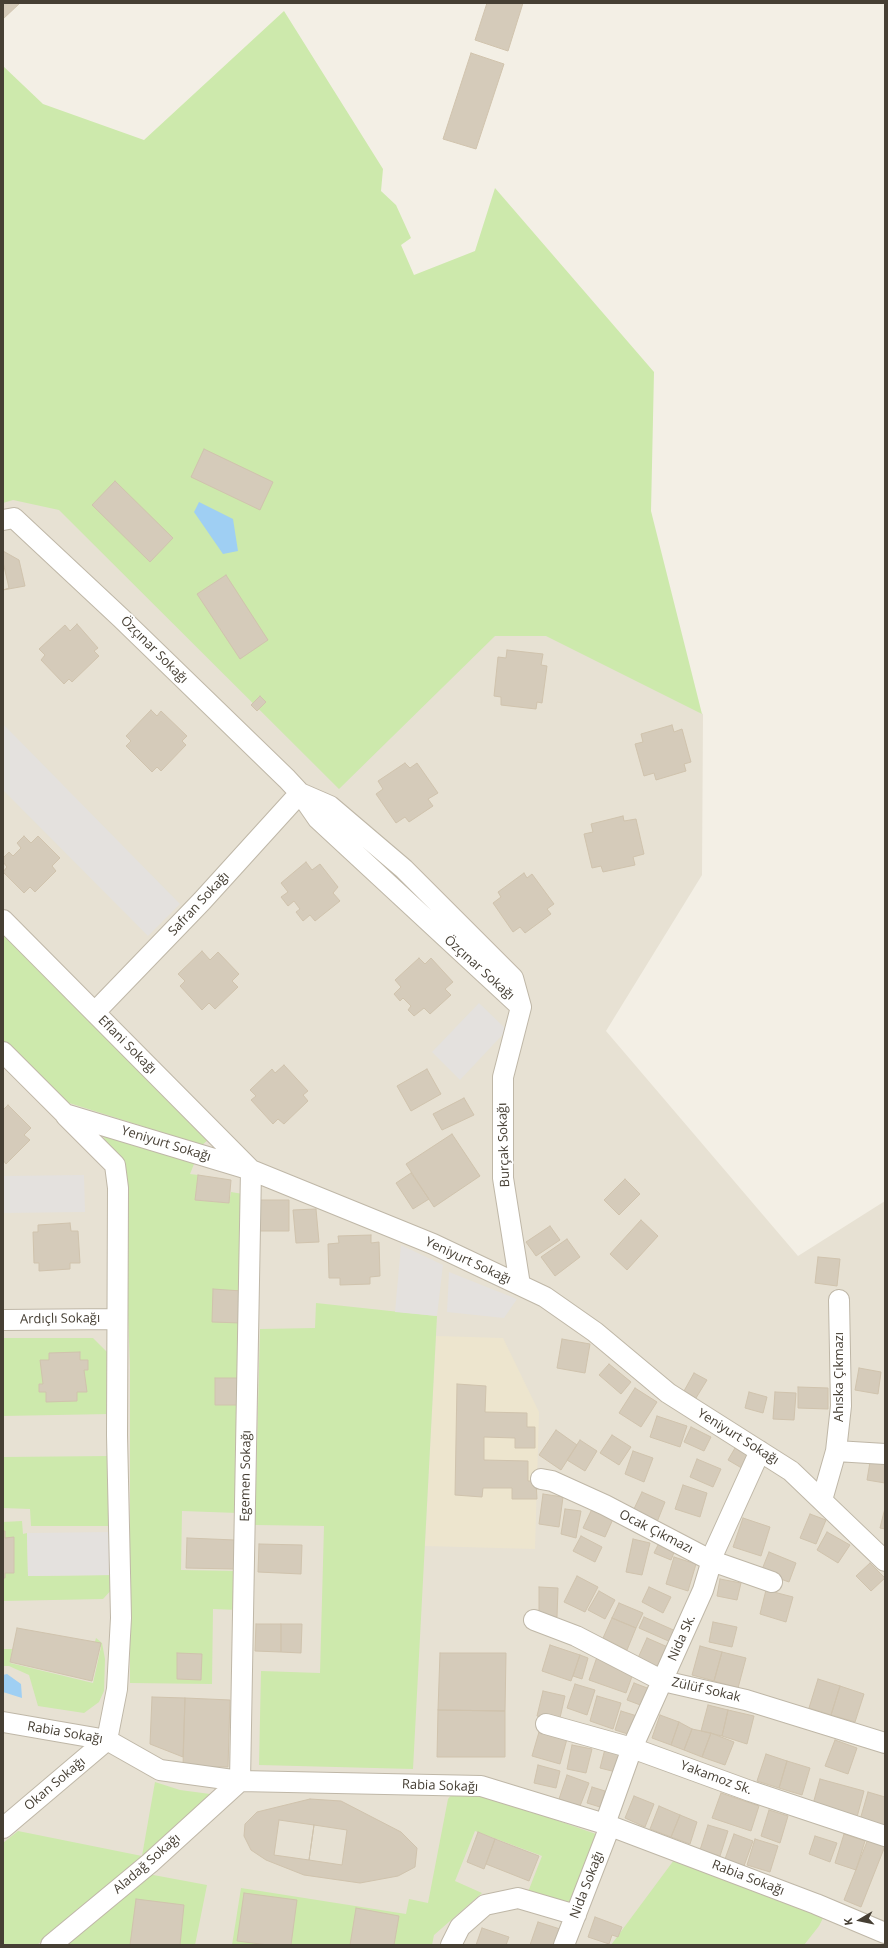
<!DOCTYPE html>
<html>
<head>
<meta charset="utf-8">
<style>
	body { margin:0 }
	#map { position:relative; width:888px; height:1948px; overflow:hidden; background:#f3efe5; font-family:"Open Sans",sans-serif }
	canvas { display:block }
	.frame { position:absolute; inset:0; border:4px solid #463f34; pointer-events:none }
	.north { position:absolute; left:840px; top:1900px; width:40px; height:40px; -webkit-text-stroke:3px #fff; paint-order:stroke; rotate:261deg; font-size:11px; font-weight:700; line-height:16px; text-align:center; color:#463f34 }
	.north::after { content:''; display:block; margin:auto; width:14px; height:18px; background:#463f34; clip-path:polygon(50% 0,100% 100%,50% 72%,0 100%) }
</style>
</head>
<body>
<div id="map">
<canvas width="888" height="1948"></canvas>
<div class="frame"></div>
<div class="north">K</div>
</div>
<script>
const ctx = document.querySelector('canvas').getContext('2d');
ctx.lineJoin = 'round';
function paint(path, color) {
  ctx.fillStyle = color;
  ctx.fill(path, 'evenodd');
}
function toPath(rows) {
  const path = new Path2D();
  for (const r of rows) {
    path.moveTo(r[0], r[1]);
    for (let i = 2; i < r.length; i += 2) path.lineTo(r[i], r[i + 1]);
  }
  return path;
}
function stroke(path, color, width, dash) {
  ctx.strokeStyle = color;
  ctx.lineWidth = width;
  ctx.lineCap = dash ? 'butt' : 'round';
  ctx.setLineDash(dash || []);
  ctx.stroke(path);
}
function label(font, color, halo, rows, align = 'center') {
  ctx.font = font + ' "Open Sans",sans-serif';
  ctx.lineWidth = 4;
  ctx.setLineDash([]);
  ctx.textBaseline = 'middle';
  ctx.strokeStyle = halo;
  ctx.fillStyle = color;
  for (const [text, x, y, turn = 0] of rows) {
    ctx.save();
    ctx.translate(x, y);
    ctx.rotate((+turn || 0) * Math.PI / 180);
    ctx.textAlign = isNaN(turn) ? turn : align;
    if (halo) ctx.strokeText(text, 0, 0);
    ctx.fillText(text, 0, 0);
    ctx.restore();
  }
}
paint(toPath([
	[3,479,409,533,544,623,703,714,702,875,606,1031,798,1256,885,1201,885,1945,3,1945]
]), '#e7e1d3');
paint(toPath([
	[436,1336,503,1338,539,1412,535,1549,425,1546]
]), '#ede5ce');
paint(toPath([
	[284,11,383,169,381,191,396,205,411,238,401,245,414,275,475,251,495,188,654,372,651,511,702,714,546,636,495,636,339,789,59,510,13,500,3,503,3,66,43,104,144,140],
	[3,931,208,1140,202,1145,66,1102,3,1045],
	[105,1133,196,1159,190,1174,198,1175,195,1200,229,1203,231,1192,243,1194,239,1223,243,1240,238,1513,182,1511,181,1570,238,1571,238,1610,213,1609,212,1684,130,1683,130,1367,123,1181,121,1162,103,1137],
	[316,1303,437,1316,413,1769,259,1765,261,1671,320,1673,324,1526,255,1525,260,1329,315,1328],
	[3,1338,93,1338,109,1354,110,1414,3,1416],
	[111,1456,112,1526,31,1526,30,1509,3,1508,3,1457],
	[22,1521,23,1534,27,1533,28,1576,113,1575,113,1588,103,1599,3,1601,3,1522],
	[96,1638,102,1643,105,1659,104,1691,99,1702,84,1713,38,1706,29,1675,9,1666,3,1666,3,1649,12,1649,10,1663,93,1683,101,1647,94,1645],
	[155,1782,180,1790,210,1794,142,1856,37,1945,3,1945,3,1843,18,1831,142,1856],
	[453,1793,487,1796,596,1834,599,1841,573,1905,528,1892,542,1856,475,1831,455,1881,482,1893,434,1935,432,1945,232,1945,241,1888,406,1914,409,1899,428,1903,448,1799],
	[674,1860,824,1916,819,1926,804,1945,611,1945],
	[148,1874,207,1885,195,1945,67,1945]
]), '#cde9ac');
paint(toPath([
	[3,724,180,904,148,936,3,790],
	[479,1003,507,1030,460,1080,432,1052],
	[84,1175,85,1212,3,1213,3,1176],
	[401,1245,443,1265,437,1316,395,1312],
	[449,1272,517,1299,504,1318,447,1312],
	[113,1532,113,1575,28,1576,27,1533]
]), '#e4e1de');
paint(toPath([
	[199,502,233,519,238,551,223,554,194,512],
	[7,1674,21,1684,22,1698,3,1692,3,1675]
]), '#9fcff3');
const building = toPath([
	[3,3,20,3,3,19,3,3],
	[487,3,523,3,508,51,475,40,487,3],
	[471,53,504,64,476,149,443,139,471,53],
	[204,449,273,482,260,510,191,477,204,449],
	[115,481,173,538,150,562,92,505,115,481],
	[3,551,19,560,25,586,3,590,3,551],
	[3,562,9,588,3,590,3,562],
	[226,575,268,640,240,659,197,594,226,575],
	[77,624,98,648,94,651,99,656,72,682,69,679,64,684,41,660,45,655,39,649,65,625,70,631,77,624],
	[507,650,543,654,541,665,547,666,542,703,537,702,536,709,501,705,501,697,494,696,498,657,506,658,507,650],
	[260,696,266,702,257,711,251,705,260,696],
	[151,710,157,716,161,711,187,736,182,741,186,745,161,771,157,767,152,772,126,746,131,741,126,736,151,710],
	[672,725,674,732,682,729,691,762,684,764,686,771,656,780,654,773,644,776,635,744,643,742,641,734,672,725],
	[405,763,410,768,417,763,438,793,428,799,433,806,409,822,405,817,396,823,376,794,383,789,378,781,405,763],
	[623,816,624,821,636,819,644,854,633,857,635,865,603,872,601,866,592,868,584,834,593,832,591,824,623,816],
	[24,836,31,843,38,836,60,858,52,866,56,871,35,892,30,887,24,893,3,872,7,867,3,862,3,858,9,852,13,856,21,848,17,843,24,836],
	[306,862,312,870,320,864,338,887,333,893,340,901,315,921,310,915,303,921,296,912,300,909,294,901,288,906,281,897,288,892,281,883,306,862],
	[524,873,527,878,532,874,554,904,547,909,551,914,525,933,520,927,513,932,493,903,501,897,498,892,524,873],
	[202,951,210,960,218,952,239,974,232,981,238,987,215,1009,209,1003,202,1010,180,986,185,981,178,974,202,951],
	[419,958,425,964,431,958,453,982,445,989,451,995,430,1014,424,1008,414,1016,408,1010,411,1006,403,998,400,1001,394,994,401,987,395,980,419,958],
	[284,1065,308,1091,303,1095,308,1101,284,1124,278,1119,273,1124,251,1100,256,1096,250,1090,272,1069,275,1073,284,1065],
	[427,1069,441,1094,411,1111,397,1086,427,1069],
	[464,1098,474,1115,442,1130,433,1114,464,1098],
	[8,1105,31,1128,24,1135,30,1140,6,1164,3,1160,3,1110,8,1105],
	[452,1134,480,1176,434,1207,406,1164,452,1134],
	[411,1173,429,1199,413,1209,396,1183,411,1173],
	[198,1175,231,1180,229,1203,195,1200,198,1175],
	[625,1179,640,1194,619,1215,604,1200,625,1179],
	[260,1200,289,1200,289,1231,260,1231,260,1200],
	[316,1209,319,1242,296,1243,293,1210,316,1209],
	[641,1220,658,1236,627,1270,610,1254,641,1220],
	[70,1223,71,1231,78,1231,80,1263,70,1263,70,1269,39,1271,39,1263,34,1263,33,1232,38,1232,38,1225,70,1223],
	[550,1226,560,1240,536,1256,526,1242,550,1226],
	[371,1235,371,1243,379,1242,380,1276,370,1277,370,1284,340,1285,340,1278,329,1278,328,1244,339,1243,338,1236,371,1235],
	[567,1239,580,1257,555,1276,541,1257,567,1239],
	[818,1257,840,1259,837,1286,815,1283,818,1257],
	[213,1289,242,1291,241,1323,212,1322,213,1289],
	[562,1339,590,1344,585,1373,557,1368,562,1339],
	[80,1352,80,1360,88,1360,88,1370,84,1370,87,1392,77,1392,77,1401,46,1402,46,1392,39,1392,39,1384,43,1384,40,1360,49,1360,49,1353,80,1352],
	[609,1364,631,1382,621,1394,599,1375,609,1364],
	[859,1368,881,1372,878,1394,855,1390,859,1368],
	[694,1373,707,1380,696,1398,684,1391,694,1373],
	[215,1378,238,1378,238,1405,215,1405,215,1378],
	[457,1384,486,1386,485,1412,527,1413,527,1427,535,1427,535,1448,515,1448,515,1438,484,1437,484,1460,528,1461,528,1481,536,1481,537,1499,512,1499,512,1488,483,1488,482,1497,455,1495,457,1384],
	[798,1387,828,1388,828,1409,798,1408,798,1387],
	[635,1388,657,1402,641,1427,619,1413,635,1388],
	[749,1392,767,1397,763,1413,745,1408,749,1392],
	[775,1392,796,1393,794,1420,773,1419,775,1392],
	[657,1416,687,1426,680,1447,650,1437,657,1416],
	[691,1427,711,1437,704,1451,684,1442,691,1427],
	[556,1430,577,1445,561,1470,539,1455,556,1430],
	[612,1435,631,1447,619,1465,600,1453,612,1435],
	[580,1440,597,1451,585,1471,567,1460,580,1440],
	[735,1448,751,1457,745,1470,728,1460,735,1448],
	[633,1451,653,1458,644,1482,625,1474,633,1451],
	[871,1456,885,1459,885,1483,867,1480,871,1456],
	[697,1459,721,1469,713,1487,690,1477,697,1459],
	[683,1485,707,1493,700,1517,675,1509,683,1485],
	[642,1492,665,1502,657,1522,633,1511,642,1492],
	[543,1494,563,1497,559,1527,539,1524,543,1494],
	[885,1508,885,1529,880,1528,885,1508],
	[565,1509,581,1511,576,1538,561,1534,565,1509],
	[592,1509,613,1519,605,1537,583,1528,592,1509],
	[810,1514,826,1520,816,1544,800,1538,810,1514],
	[743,1518,770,1527,761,1556,733,1547,743,1518],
	[3,1531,5,1531,5,1538,14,1537,14,1573,5,1573,5,1578,3,1578,3,1531],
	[827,1532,850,1545,838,1563,817,1550,827,1532],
	[581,1536,602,1547,595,1562,573,1551,581,1536],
	[187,1538,235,1540,234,1569,186,1568,187,1538],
	[633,1539,650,1543,642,1575,626,1572,633,1539],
	[659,1543,675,1550,671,1560,654,1553,659,1543],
	[259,1544,302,1545,301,1574,258,1572,259,1544],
	[769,1552,796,1563,789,1582,761,1572,769,1552],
	[674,1557,696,1564,688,1591,666,1584,674,1557],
	[870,1563,885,1578,871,1591,856,1576,870,1563],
	[577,1576,598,1587,585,1612,564,1602,577,1576],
	[720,1579,741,1583,737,1600,717,1596,720,1579],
	[539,1587,558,1588,557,1617,539,1616,539,1587],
	[649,1587,671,1597,663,1613,642,1602,649,1587],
	[766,1590,793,1597,786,1622,760,1614,766,1590],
	[599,1591,615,1600,605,1619,588,1610,599,1591],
	[619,1603,643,1613,636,1628,612,1618,619,1603],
	[644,1617,678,1632,673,1643,639,1628,644,1617],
	[612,1618,636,1628,627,1650,603,1638,612,1618],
	[713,1622,737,1627,732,1647,709,1642,713,1622],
	[256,1624,281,1624,281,1652,255,1651,256,1624],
	[281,1624,302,1624,301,1653,281,1652,281,1624],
	[17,1628,101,1643,92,1681,10,1662,17,1628],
	[647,1638,670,1648,661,1669,638,1658,647,1638],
	[550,1645,580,1655,571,1681,542,1671,550,1645],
	[700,1646,722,1652,714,1681,692,1675,700,1646],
	[722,1652,746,1658,738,1688,714,1681,722,1652],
	[177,1653,202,1654,201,1680,177,1679,177,1653],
	[440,1653,506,1653,505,1711,438,1710,440,1653],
	[580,1655,588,1658,582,1679,573,1676,580,1655],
	[597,1657,634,1671,626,1693,589,1680,597,1657],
	[818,1679,840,1686,831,1715,809,1708,818,1679],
	[634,1683,650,1689,643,1706,627,1700,634,1683],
	[575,1684,595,1690,587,1715,567,1708,575,1684],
	[840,1686,864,1694,855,1722,831,1715,840,1686],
	[543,1691,565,1696,559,1722,537,1716,543,1691],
	[597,1696,621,1703,613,1729,590,1721,597,1696],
	[152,1697,185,1698,183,1757,150,1744,152,1697],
	[185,1698,230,1700,228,1767,183,1766,185,1698],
	[708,1705,728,1710,722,1736,701,1731,708,1705],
	[438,1710,505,1711,505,1757,437,1757,438,1710],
	[728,1710,754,1716,747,1744,722,1736,728,1710],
	[621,1711,637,1716,631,1735,615,1730,621,1711],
	[660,1715,679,1722,671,1745,652,1738,660,1715],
	[679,1722,692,1729,684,1750,671,1745,679,1722],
	[692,1729,711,1733,702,1757,684,1750,692,1729],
	[539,1732,567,1739,560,1764,532,1756,539,1732],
	[711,1733,734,1742,725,1765,702,1757,711,1733],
	[835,1740,857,1748,848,1774,825,1766,835,1740],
	[572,1745,592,1749,586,1773,567,1769,572,1745],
	[605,1749,625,1755,620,1773,600,1768,605,1749],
	[766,1754,787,1761,779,1788,757,1781,766,1754],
	[787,1761,810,1768,802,1795,779,1788,787,1761],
	[538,1765,560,1771,556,1788,534,1783,538,1765],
	[567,1775,589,1783,580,1806,559,1799,567,1775],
	[820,1779,864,1791,857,1817,813,1804,820,1779],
	[592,1787,605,1791,600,1807,587,1803,592,1787],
	[868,1792,885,1797,885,1827,860,1820,868,1792],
	[721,1793,759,1806,751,1831,712,1818,721,1793],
	[634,1796,654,1804,645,1827,625,1818,634,1796],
	[310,1799,341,1801,401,1832,417,1848,415,1867,398,1876,360,1883,304,1875,266,1860,251,1850,244,1836,245,1824,257,1812,310,1799],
	[659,1806,680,1815,671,1837,650,1829,659,1806],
	[769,1810,788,1816,780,1843,761,1836,769,1810],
	[680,1815,697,1822,690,1844,671,1837,680,1815],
	[279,1820,314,1825,309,1860,274,1855,279,1820],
	[314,1825,347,1830,342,1865,309,1860,314,1825],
	[708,1825,728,1831,720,1856,700,1850,708,1825],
	[478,1832,495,1839,484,1869,467,1862,478,1832],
	[734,1834,753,1841,744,1866,725,1859,734,1834],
	[844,1834,865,1841,856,1870,835,1863,844,1834],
	[815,1836,837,1843,830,1862,809,1854,815,1836],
	[495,1839,539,1856,529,1881,486,1864,495,1839],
	[755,1839,778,1846,770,1872,747,1865,755,1839],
	[868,1839,885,1846,861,1907,844,1900,868,1839],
	[244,1893,297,1900,291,1945,268,1945,237,1941,244,1893],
	[136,1899,184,1905,180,1945,130,1945,136,1899],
	[356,1908,399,1916,394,1945,350,1945,356,1908],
	[595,1917,622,1927,618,1937,612,1935,609,1944,588,1937,595,1917],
	[538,1922,560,1929,554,1945,530,1945,538,1922],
	[482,1928,509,1937,506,1945,476,1945,482,1928]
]);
paint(building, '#d5cbba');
stroke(building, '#d0c3ad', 1);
const minor = toPath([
	[3,520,14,518,121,618,287,779,300,793,318,819,521,1007],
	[300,793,330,806,404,869,513,978,521,1007],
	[3,920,251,1170,240,1781,150,1863,51,1945],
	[95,1012,202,901,300,793],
	[3,1052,65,1114,251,1170,433,1244,545,1297,595,1332,668,1393,791,1471,885,1561],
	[520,1285,503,1178,503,1077,521,1007],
	[3,1320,117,1319],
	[836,1451,885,1454],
	[541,1479,552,1481,605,1505,712,1561,772,1582],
	[822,1500,836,1451,841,1406,839,1300],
	[534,1620,576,1636,663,1681,746,1700,885,1743],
	[3,1722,107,1740,160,1770,240,1781,481,1786,605,1824,816,1904,885,1933],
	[546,1724,632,1748,750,1791,885,1836],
	[605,1824,632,1748,703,1590,715,1550,760,1451],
	[3,1828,107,1740,117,1689,121,1618,117,1435,118,1188,115,1165,66,1116],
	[451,1945,460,1927,485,1905,518,1898,576,1915],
	[564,1945,610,1826]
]);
stroke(minor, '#bfb7a7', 22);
stroke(minor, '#fff', 20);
label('13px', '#463f34', '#fff', [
	["Özçınar Sokağı",154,650,45],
	["Safran Sokağı",199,904,-47],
	["Özçınar Sokağı",479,968,42],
	["Eflani Sokağı",127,1045,45],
	["Yeniyurt Sokağı",166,1144,17],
	["Burçak Sokağı",504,1145,-92],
	["Yeniyurt Sokağı",468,1261,25],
	["Ardıçlı Sokağı",60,1319,-1],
	["Ahıska Çıkmazı",839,1377,-90],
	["Yeniyurt Sokağı",738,1437,32],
	["Egemen Sokağı",246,1476,-89],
	["Ocak Çıkmazı",656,1532,27],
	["Nida Sk.",682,1638,-66],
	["Zülüf Sokak",706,1690,13],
	["Rabia Sokağı",65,1733,10],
	["Yakamoz Sk.",716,1778,20],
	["Okan Sokağı",55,1784,-40],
	["Rabia Sokağı",440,1786,2],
	["Aladağ Sokağı",147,1864,-41],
	["Rabia Sokağı",748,1878,21],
	["Nida Sokağı",587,1885,-69]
]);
</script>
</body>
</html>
